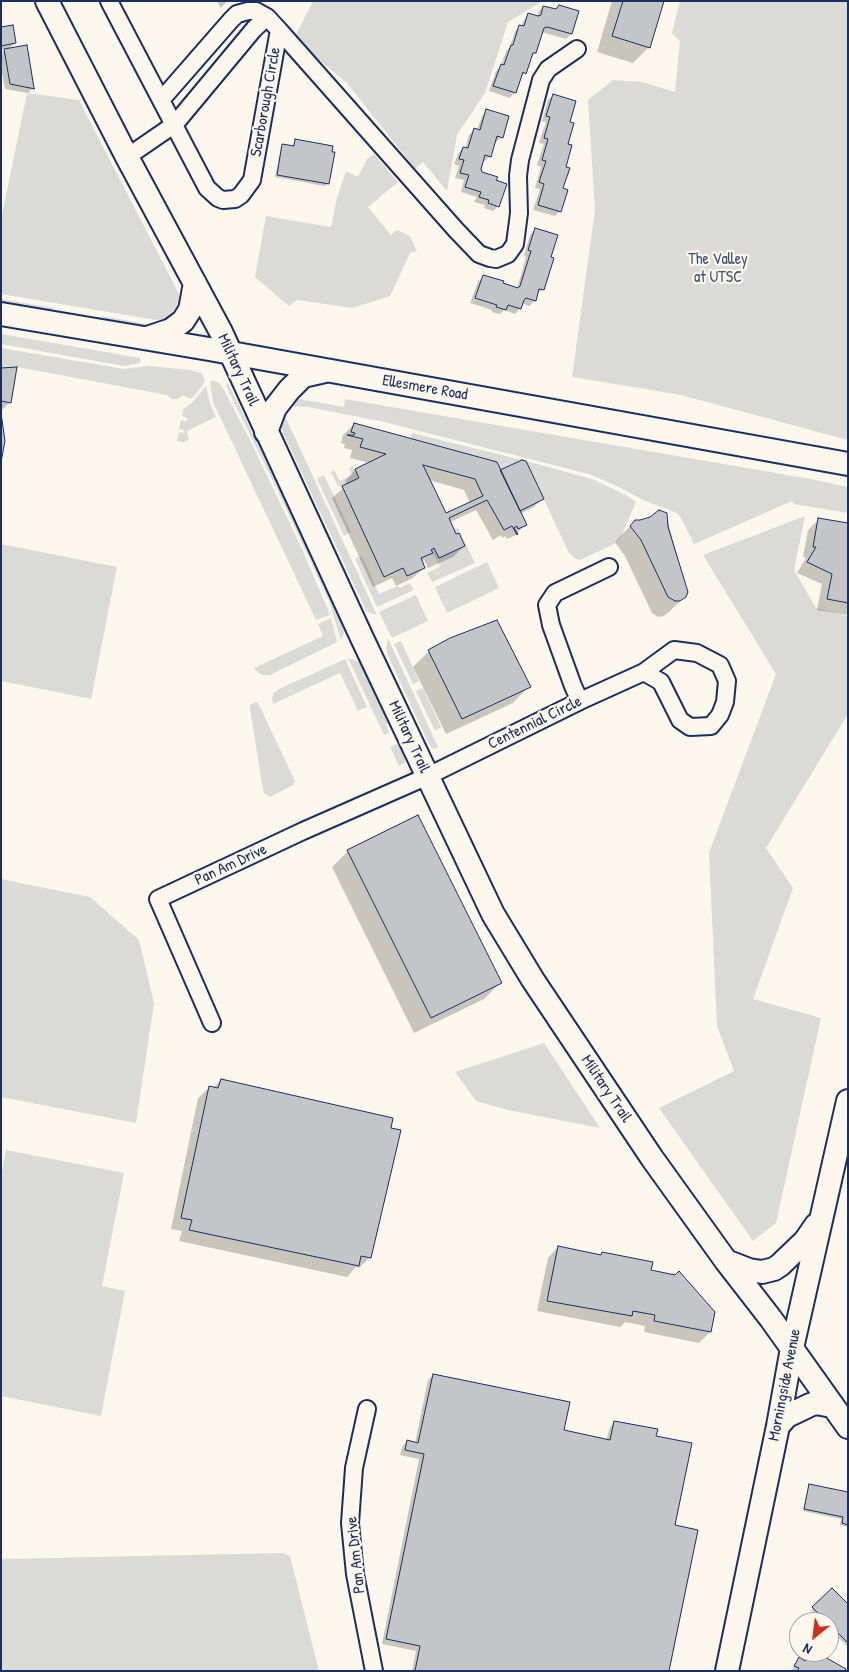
<!DOCTYPE html>
<html>
<head>
<meta charset="utf-8">
<style>
	body { margin:0 }
	#map { position:relative; width:849px; height:1672px; overflow:hidden; background:#fbf7ec; font-family:"Patrick Hand",sans-serif }
	canvas { display:block }
	.frame { position:absolute; inset:0; border:2px solid #1b2f5e; pointer-events:none }
	.north { position:absolute; left:789px; top:1612px; width:50px; height:50px; box-sizing:border-box; background:#fbf7ec; border:1px solid #a1a7b3; border-radius:50%; rotate:209deg; font-size:14px; font-weight:700; line-height:20px; text-align:center; color:#1b2f5e }
	.north::after { content:''; display:block; margin:auto; width:18px; height:22px; background:#c8321e; clip-path:polygon(50% 0,100% 100%,50% 72%,0 100%) }
</style>
</head>
<body>
<div id="map">
<canvas width="849" height="1672"></canvas>
<div class="frame"></div>
<div class="north">N</div>
</div>
<script>
const ctx = document.querySelector('canvas').getContext('2d');
ctx.lineJoin = 'round';
function paint(path, color) {
  ctx.fillStyle = color;
  ctx.fill(path, 'evenodd');
}
function toPath(rows) {
  const path = new Path2D();
  for (const r of rows) {
    path.moveTo(r[0], r[1]);
    for (let i = 2; i < r.length; i += 2) path.lineTo(r[i], r[i + 1]);
  }
  return path;
}
function stroke(path, color, width, dash) {
  ctx.strokeStyle = color;
  ctx.lineWidth = width;
  ctx.lineCap = dash ? 'butt' : 'round';
  ctx.setLineDash(dash || []);
  ctx.stroke(path);
}
function label(font, color, halo, rows, align = 'center') {
  ctx.font = font + ' "Patrick Hand",sans-serif';
  ctx.lineWidth = 4.5;
  ctx.setLineDash([]);
  ctx.textBaseline = 'middle';
  ctx.strokeStyle = halo;
  ctx.fillStyle = color;
  for (const [text, x, y, turn = 0] of rows) {
    ctx.save();
    ctx.translate(x, y);
    ctx.rotate((+turn || 0) * Math.PI / 180);
    ctx.textAlign = isNaN(turn) ? turn : align;
    if (halo) ctx.strokeText(text, 0, 0);
    ctx.fillText(text, 0, 0);
    ctx.restore();
  }
}
paint(toPath([
	[313,1,543,1,508,22,485,93,457,135,447,191,423,162,415,169,347,83,294,39],
	[680,1,848,1,848,440,681,395,572,377,595,210,588,100,613,80,642,82,675,92,680,41,672,33],
	[27,93,79,100,179,294,177,306,167,318,156,320,1,294,1,220],
	[374,154,398,182,368,207,391,235,397,230,410,236,417,251,410,253,390,296,352,308,297,300,289,306,255,277,266,216,331,227,337,198,346,171,358,177,367,159],
	[1,299,53,308,52,312,1,303],
	[102,316,157,326,156,330,101,320],
	[1,334,141,358,140,363,124,366,1,344],
	[1,348,124,369,149,366,189,370,201,373,205,380,203,385,192,398,187,398,185,396,183,395,178,399,172,399,167,395,17,367,1,368],
	[213,380,220,384,224,390,251,442,302,549,330,615,316,620,213,402,210,382],
	[228,383,272,472,342,621,344,633,341,640,329,601,274,483,228,390,226,385],
	[206,386,210,404,216,417,187,431,189,440,183,442,177,441,179,432,184,433,185,430,179,429,181,420,187,421,187,418,182,416,183,409,192,403],
	[299,399,344,407,345,399,811,479,848,487,848,513,794,504,792,501,694,544,681,518,677,513,643,500,619,487,589,474,384,422,308,407,292,406,292,404],
	[284,414,285,416,377,615,367,612,363,604,283,433,281,423],
	[412,433,522,460,500,470,496,462,411,438],
	[526,461,592,479,626,495,636,502,621,537,616,543,580,560,576,559,569,553],
	[353,466,359,478,341,489,340,486,338,486,331,472,334,470,340,481,352,475,349,468],
	[324,475,351,532,344,536,317,479],
	[805,516,794,570,816,608,848,616,848,714,766,848,793,888,753,999,821,1018,776,1223,753,1241,659,1108,734,1071,717,1026,709,853,776,674,703,555],
	[458,528,475,563,432,582,427,573,440,567,431,550,434,548,439,558,465,546,459,533,456,534,454,529],
	[1,544,117,567,91,699,1,681],
	[362,556,379,594,398,586,399,588,410,583,414,590,377,607,355,559],
	[487,562,499,588,447,613,435,587],
	[416,595,428,621,392,638,379,612],
	[331,618,337,642,270,675,263,675,258,673,254,668,323,636,318,624],
	[388,638,438,747,436,748,433,749,431,747,427,740,388,656,386,649],
	[401,641,419,681,413,684,394,644],
	[348,658,359,662,363,666,389,722,386,724,389,733,384,735],
	[345,659,367,707,358,711,340,673,273,704,272,698,274,693,279,689],
	[423,688,441,727,435,731,416,691],
	[255,702,258,703,261,709,295,781,293,785,270,797,264,793,263,790,250,709,250,705],
	[399,743,405,758,405,763,399,766,390,747],
	[1,879,90,897,139,940,154,1003,136,1123,1,1097],
	[544,1043,600,1128,508,1110,476,1101,455,1072],
	[6,1150,124,1173,102,1286,125,1291,101,1416,1,1396,1,1177],
	[283,1553,290,1556,319,1671,1,1671,1,1559]
]), '#dadad7');
paint(toPath([
	[217,1,227,1,221,8],
	[612,1,663,1,649,47,633,63,597,52],
	[543,7,555,10,578,12,571,34,566,39,541,32,534,53,530,57,525,73,520,78,515,92,510,98,489,91,496,71,501,66,506,51,510,47,515,31,521,26,524,20,529,14,537,17,538,12],
	[1,28,15,43,8,49,33,88,28,93,5,89,1,66,1,53,6,49,1,49],
	[554,95,568,123,560,211,555,216,533,210,540,189,535,188,541,167,537,165,544,144,539,143,546,122,542,121,548,100],
	[487,110,502,137,496,142,494,142,490,156,485,161,482,161,480,166,481,173,494,181,498,206,493,211,484,208,485,205,474,202,477,197,461,192,464,180,455,178,459,166,454,164,458,154,463,148,465,149,469,135,475,129,477,130,482,116],
	[295,140,333,153,327,184,325,186,275,177,281,147,283,145,292,147],
	[535,230,550,257,543,289,536,294,535,301,529,306,522,303,520,308,515,314,504,310,500,314,492,312,492,310,470,303,478,282,483,277,517,289,526,257,524,255,530,235],
	[1,369,10,402,1,411],
	[354,424,500,471,542,499,534,507,520,514,525,525,514,536,507,539,505,536,502,538,501,535,493,540,476,510,450,522,456,535,464,546,453,557,428,568,424,560,422,562,424,567,413,578,396,586,392,578,373,587,332,498,347,485,345,481,355,470,370,463,350,458,352,450,344,448,345,444,341,443,343,435],
	[429,480,464,490,470,503,445,515],
	[666,514,687,592,685,596,668,613,663,616,658,617,652,613,625,556,615,542,635,521,640,522],
	[818,520,848,525,848,615,817,610,822,584,797,573,806,558,803,557,808,530],
	[429,651,529,686,513,703,446,734,413,667],
	[348,851,500,983,484,999,414,1033,332,867],
	[221,1080,370,1257,359,1268,356,1267,347,1277,179,1241,182,1231,171,1229,198,1098,209,1088,213,1088],
	[558,1247,600,1256,602,1253,650,1271,710,1332,699,1343,644,1332,645,1326,625,1322,620,1327,537,1311,548,1258],
	[433,1375,562,1431,606,1441,610,1427,615,1422,655,1437,673,1526,668,1671,412,1671,416,1651,382,1644,419,1459,400,1455,402,1447,407,1441,415,1443,428,1380],
	[810,1486,848,1493,848,1527,840,1525,841,1519,803,1511,808,1488],
	[832,1590,848,1606,848,1647,829,1628,829,1622,823,1622,811,1610],
	[810,1652,813,1652,844,1671,791,1671,799,1659,803,1661]
]), '#0003');
const building = toPath([
	[623,1,664,1,650,48,612,36,623,1],
	[559,5,579,11,572,34,547,27,544,28,536,53,533,53,526,74,523,72,516,93,493,86,501,64,504,65,511,45,513,45,519,25,524,26,528,13,538,16,541,15,543,6,556,9,559,5],
	[13,25,16,43,1,46,1,27,13,25],
	[27,45,34,88,35,89,10,84,4,49,27,45],
	[553,94,576,101,570,122,574,123,568,144,572,145,566,167,570,168,563,188,568,190,561,212,538,205,544,184,539,182,546,161,542,160,548,139,544,138,550,117,546,116,553,94],
	[486,109,509,116,503,138,497,136,491,157,485,155,481,169,482,172,498,177,496,180,507,184,499,207,488,203,489,200,479,197,481,192,465,187,469,175,460,173,464,160,459,159,463,147,468,148,474,128,480,130,486,109],
	[295,139,333,146,332,152,335,152,329,184,277,175,282,144,294,146,295,139],
	[535,228,558,235,551,257,554,258,544,290,539,289,536,301,526,298,524,300,521,309,508,305,506,310,496,307,497,305,475,298,483,275,504,281,503,283,518,288,520,286,531,251,528,250,535,228],
	[17,367,11,403,1,401,1,368,17,367],
	[1,413,5,441,1,462,1,413],
	[354,423,497,462,527,525,518,529,517,526,514,528,518,534,517,535,512,526,504,530,487,500,449,518,456,534,459,533,465,546,439,558,434,548,431,550,433,553,421,558,425,568,407,576,403,568,384,577,342,486,359,478,355,469,386,454,360,447,363,439,347,435,354,435,355,433,351,432,354,423],
	[423,465,475,479,483,496,446,513,423,465],
	[522,460,526,461,544,499,520,511,500,470,522,460],
	[659,510,667,513,668,527,688,592,686,597,680,601,675,601,668,597,641,540,630,526,635,520,640,520,650,517,659,510],
	[818,518,848,523,848,603,827,599,832,574,807,562,816,547,813,547,818,518],
	[497,620,531,687,462,719,428,650,450,638,497,620],
	[418,815,502,983,431,1018,347,850,418,815],
	[221,1079,393,1118,391,1128,401,1130,371,1258,361,1256,359,1266,189,1230,192,1220,181,1218,209,1086,218,1088,221,1079],
	[558,1246,601,1255,602,1252,653,1262,651,1270,675,1275,679,1271,715,1312,711,1332,654,1321,655,1315,633,1311,632,1316,547,1301,558,1246],
	[433,1374,570,1402,564,1430,610,1440,614,1421,658,1429,656,1436,692,1443,675,1525,698,1530,669,1671,415,1671,420,1646,386,1639,424,1454,405,1450,407,1440,418,1443,433,1374],
	[809,1484,848,1492,848,1525,842,1523,843,1517,804,1509,809,1484],
	[832,1588,848,1604,848,1643,829,1624,829,1622,827,1622,812,1607,832,1588],
	[810,1652,816,1652,846,1669,845,1671,797,1671,799,1668,794,1666,799,1657,805,1661,810,1652]
]);
paint(building, '#c3c5c9');
stroke(building, '#1b2f5e', 1);
const street = toPath([
	[109,1,207,188,218,198,223,200,235,199,241,195,252,180,279,30,267,17,256,11,248,11,237,14,231,20,162,99],
	[279,30,456,230,479,254,490,258,496,259,508,254,515,244,519,213,518,176,520,160,541,80,548,69,577,49],
	[127,157,175,124,254,29,267,17],
	[580,701,573,686,551,625,547,605,555,593,609,567],
	[212,1023,158,899,303,831,428,776,580,701,644,672,674,650,697,653,720,665,727,681,725,702,720,715,711,726,690,727,680,720,661,682,644,672],
	[367,1409,354,1468,350,1523,355,1574,374,1671]
]);
const secondary = toPath([
	[47,1,127,157,221,332,362,638,493,914,533,980,652,1158,726,1261,771,1319,848,1427],
	[1,314,209,349,848,464],
	[147,338,171,330,183,321,190,310,195,283],
	[266,432,275,408,289,390,303,376,325,371],
	[726,1261,749,1270,762,1272,774,1269,780,1265,805,1241,816,1225],
	[778,1426,787,1416,810,1405,816,1403,832,1406],
	[727,1671,778,1426,792,1348,848,1101]
]);
stroke(street, '#1b2f5e', 20);
stroke(secondary, '#1b2f5e', 26);
stroke(street, '#fbf7ec', 16);
stroke(secondary, '#fbf7ec', 22);
label('16px', '#1b2f5e', '#fbf7ec', [
	["Scarborough Circle",266,102,-80],
	["Military Trail",238,370,65],
	["Ellesmere Road",425,388,10],
	["Centennial Circle",535,723,-26],
	["Military Trail",409,737,65],
	["Pan Am Drive",231,865,-25],
	["Military Trail",606,1089,56],
	["Morningside Avenue",785,1385,-79],
	["Pan Am Drive",356,1555,-96]
]);
label('16px', '#415176', '#fbf7ec', [
	["The Valley",718,260],
	["at UTSC",718,278]
]);
</script>
</body>
</html>
